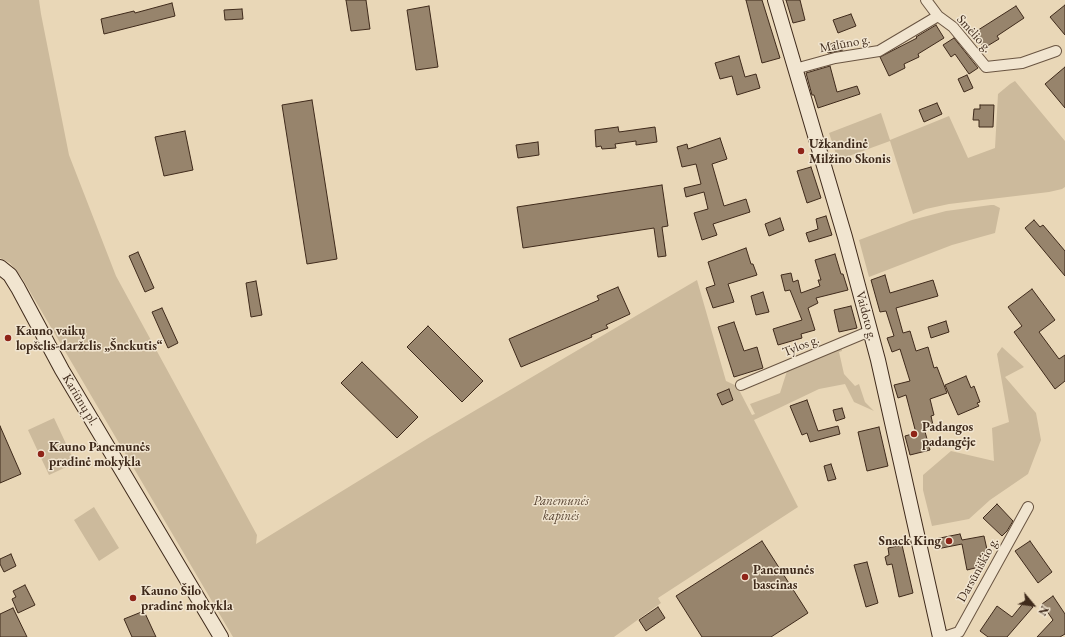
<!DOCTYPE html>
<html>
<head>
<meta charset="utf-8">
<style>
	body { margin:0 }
	#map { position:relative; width:1065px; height:637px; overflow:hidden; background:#e9d7b7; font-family:"EB Garamond",serif }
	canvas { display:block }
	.north { position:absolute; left:1013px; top:585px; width:40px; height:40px; -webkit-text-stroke:3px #f1e5d0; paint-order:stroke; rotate:119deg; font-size:11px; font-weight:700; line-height:16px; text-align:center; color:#3f2a1b }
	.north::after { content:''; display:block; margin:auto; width:14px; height:18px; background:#3f2a1b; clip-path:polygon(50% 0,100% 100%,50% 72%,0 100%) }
</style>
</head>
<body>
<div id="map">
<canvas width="1065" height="637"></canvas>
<div class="north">N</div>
</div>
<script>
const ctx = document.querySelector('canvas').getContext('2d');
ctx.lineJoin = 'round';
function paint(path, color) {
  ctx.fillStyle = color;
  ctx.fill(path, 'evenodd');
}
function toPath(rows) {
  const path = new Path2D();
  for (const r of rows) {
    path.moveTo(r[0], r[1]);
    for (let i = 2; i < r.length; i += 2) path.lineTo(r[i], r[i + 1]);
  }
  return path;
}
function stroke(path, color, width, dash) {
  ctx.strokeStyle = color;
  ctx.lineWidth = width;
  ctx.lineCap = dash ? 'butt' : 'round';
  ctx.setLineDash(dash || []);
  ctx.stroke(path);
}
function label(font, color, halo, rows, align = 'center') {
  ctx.font = font + ' "EB Garamond",serif';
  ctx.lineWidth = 3;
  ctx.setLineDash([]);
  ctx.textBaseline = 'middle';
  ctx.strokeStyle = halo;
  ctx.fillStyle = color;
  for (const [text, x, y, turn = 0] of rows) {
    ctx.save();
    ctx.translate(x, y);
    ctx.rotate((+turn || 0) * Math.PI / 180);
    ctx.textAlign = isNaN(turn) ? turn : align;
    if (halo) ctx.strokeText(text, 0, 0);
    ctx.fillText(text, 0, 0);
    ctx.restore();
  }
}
paint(toPath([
	[0,0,39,0,41,14,69,155,116,276,257,535,256,544,430,437,697,280,726,381,737,386,752,415,755,414,750,404,780,393,787,371,841,347,842,351,839,352,844,374,855,386,859,384,865,402,874,411,854,402,845,384,819,389,754,420,798,507,658,598,661,603,614,637,233,637,22,278,10,263,0,258],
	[1015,81,1065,141,1065,187,1062,189,1049,192,949,204,926,209,913,214,890,141,838,160,829,133,881,113,890,140,949,116,968,158,995,148,998,94,1010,84],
	[991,205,994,205,1000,208,995,233,952,245,869,277,859,240,912,220,946,211],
	[1002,347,1024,367,1005,377,1036,413,1041,440,1028,474,990,500,969,519,932,526,923,490,923,475,951,451,994,461,992,428,1009,422,997,354],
	[54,418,75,463,49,475,28,430],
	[94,507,119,548,99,561,74,520]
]), '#ccba9c');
const building = toPath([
	[346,0,366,0,370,29,351,31,346,0],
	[746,0,762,0,780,58,762,63,746,0],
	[786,0,800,0,805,20,793,23,786,0],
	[172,3,175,16,104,34,101,19,134,11,135,13,172,3],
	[1065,5,1065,35,1050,17,1065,5],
	[429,6,438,67,416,70,407,10,429,6],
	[1016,6,1024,18,997,36,999,39,984,48,975,32,1016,6],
	[242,9,243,19,225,20,224,10,242,9],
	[851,14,856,26,838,33,833,20,851,14],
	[936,25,944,38,918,54,919,57,904,64,905,68,889,76,880,57,917,38,916,37,936,25],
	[954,38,978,68,969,74,955,54,951,57,943,45,954,38],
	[839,41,843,50,828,53,825,46,839,41],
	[739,56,745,77,756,74,760,88,737,95,732,76,720,79,715,63,739,56],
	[830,66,837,92,857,86,860,94,818,108,814,95,812,95,806,73,830,66],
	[1065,67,1065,108,1045,84,1065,67],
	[967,75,973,88,964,92,958,79,967,75],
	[312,100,337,259,307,264,282,105,312,100],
	[937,103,942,114,924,122,919,110,937,103],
	[980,105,994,105,993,127,979,127,979,120,973,120,974,109,980,109,980,105],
	[618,127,619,132,655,127,657,142,636,145,636,141,615,144,616,148,602,149,601,146,596,147,595,130,618,127],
	[185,131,193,170,164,176,155,137,185,131],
	[720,138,727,159,712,164,724,206,746,199,750,212,713,224,717,235,702,240,694,213,708,209,704,192,686,197,684,188,701,184,696,164,682,167,677,147,687,144,688,149,720,138],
	[538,142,539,155,518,158,516,145,538,142],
	[811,167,821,198,807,203,797,171,811,167],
	[662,185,668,226,662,227,666,256,658,257,654,228,523,248,517,207,662,185],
	[826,216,832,235,809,242,806,233,818,229,816,219,826,216],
	[780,218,784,230,769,236,765,224,780,218],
	[1034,220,1040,227,1043,225,1065,251,1065,276,1025,228,1034,220],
	[746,248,751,264,753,264,757,275,728,284,734,302,713,308,706,288,715,285,708,262,746,248],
	[138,252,154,288,145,292,129,256,138,252],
	[835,254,841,274,843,274,848,290,816,298,818,303,808,308,815,330,801,334,802,338,778,345,773,329,802,320,790,290,785,291,781,275,791,273,793,282,798,280,801,293,820,286,818,280,821,280,815,260,835,254],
	[885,275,890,293,933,280,938,296,896,308,903,333,910,331,916,351,928,347,934,368,937,367,947,393,930,399,934,415,931,416,933,425,924,428,930,450,910,455,905,436,916,433,906,395,898,398,894,385,910,381,900,349,892,352,887,338,894,336,886,311,880,312,871,280,885,275],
	[256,281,262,315,251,317,246,283,256,281],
	[618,287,630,314,606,325,608,328,591,335,592,337,521,367,509,339,599,300,597,296,618,287],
	[1032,289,1055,320,1039,332,1059,359,1065,355,1065,381,1055,389,1014,332,1022,326,1008,307,1032,289],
	[763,292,769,312,756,315,751,296,763,292],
	[851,306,857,328,839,332,834,310,851,306],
	[162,308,178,343,168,348,152,312,162,308],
	[946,321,949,332,931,338,928,327,946,321],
	[734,322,744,351,757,347,763,368,734,377,718,327,734,322],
	[428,326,483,381,462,402,407,347,428,326],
	[362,362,418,417,397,438,341,383,362,362],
	[966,376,971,388,974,386,980,402,977,403,979,406,958,415,945,385,966,376],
	[729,389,733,400,722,405,717,394,729,389],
	[807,400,818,431,838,426,840,434,810,442,807,433,802,435,790,406,807,400],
	[842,408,845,418,836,421,833,410,842,408],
	[0,426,21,474,0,483,0,426],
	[879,427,888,466,867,471,858,432,879,427],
	[831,464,836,479,828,481,824,466,831,464],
	[997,504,1013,521,1007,531,1002,536,983,518,997,504],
	[960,534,962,540,984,536,988,554,980,556,983,566,967,570,962,544,937,549,935,539,960,534],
	[762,541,808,613,771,637,702,637,676,596,762,541],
	[1030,541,1052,572,1038,583,1015,551,1030,541],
	[902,545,913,593,899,597,892,564,887,565,885,557,889,555,888,548,902,545],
	[11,554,16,566,4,572,0,564,0,559,11,554],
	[867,562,878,603,866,607,854,565,867,562],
	[25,585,35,605,18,613,12,599,16,597,13,591,25,585],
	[1053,596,1065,614,1065,634,1060,637,1037,637,1053,620,1042,604,1053,596],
	[1025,601,1033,607,1007,637,988,637,980,631,997,606,1012,617,1025,601],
	[658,607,665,618,646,631,639,620,658,607],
	[13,608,27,637,0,637,0,614,13,608],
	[144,611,156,637,132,637,124,619,144,611]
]);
paint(building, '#97846c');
stroke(building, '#3f2a1b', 1);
const street = toPath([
	[926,0,938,16,953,27,986,67,1022,63,1056,51],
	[795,69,835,58,879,51,938,16],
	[741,385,870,331],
	[944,637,959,632,1028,507]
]);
const secondary = toPath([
	[775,0,845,237,878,360,940,637],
	[0,267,10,275,18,288,62,370,221,637]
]);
stroke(street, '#6a5542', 12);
stroke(secondary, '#3f2a1b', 16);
stroke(street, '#f1e5d0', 10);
stroke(secondary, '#f1e5d0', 14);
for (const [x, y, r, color] of [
	[801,151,4,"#8f2418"],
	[8,338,4,"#8f2418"],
	[914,434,4,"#8f2418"],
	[41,454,4,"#8f2418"],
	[949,541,4,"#8f2418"],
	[745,577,4,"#8f2418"],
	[133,598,4,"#8f2418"]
]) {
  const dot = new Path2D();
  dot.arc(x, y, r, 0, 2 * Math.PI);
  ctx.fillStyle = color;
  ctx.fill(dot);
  stroke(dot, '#f1e5d0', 1.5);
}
label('13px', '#3f2a1b', '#f1e5d0', [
	["Smėlio g.",974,34,48],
	["Malūno g.",845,44,-11],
	["Vaidoto g.",866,316,75],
	["Tylos g.",801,346,-22],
	["Kariūnų pl.",80,400,59],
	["Darsūniškio g.",978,570,-61]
]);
label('bold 13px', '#3f2a1b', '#f1e5d0', [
	["Užkandinė",809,144],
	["Milžino Skonis",809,159],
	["Kauno vaikų",16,331],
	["lopšelis-darželis „Šnekutis“",16,346],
	["Padangos",922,427],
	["padangėje",922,442],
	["Kauno Panemunės",49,447],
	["pradinė mokykla",49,462],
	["Snack King",941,541,"right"],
	["Panemunės",753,570],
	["baseinas",753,585],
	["Kauno Šilo",141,591],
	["pradinė mokykla",141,606]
], 'left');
label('italic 13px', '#5b4735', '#f1e5d0', [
	["Panemunės",561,501],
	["kapinės",561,516]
]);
</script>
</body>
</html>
